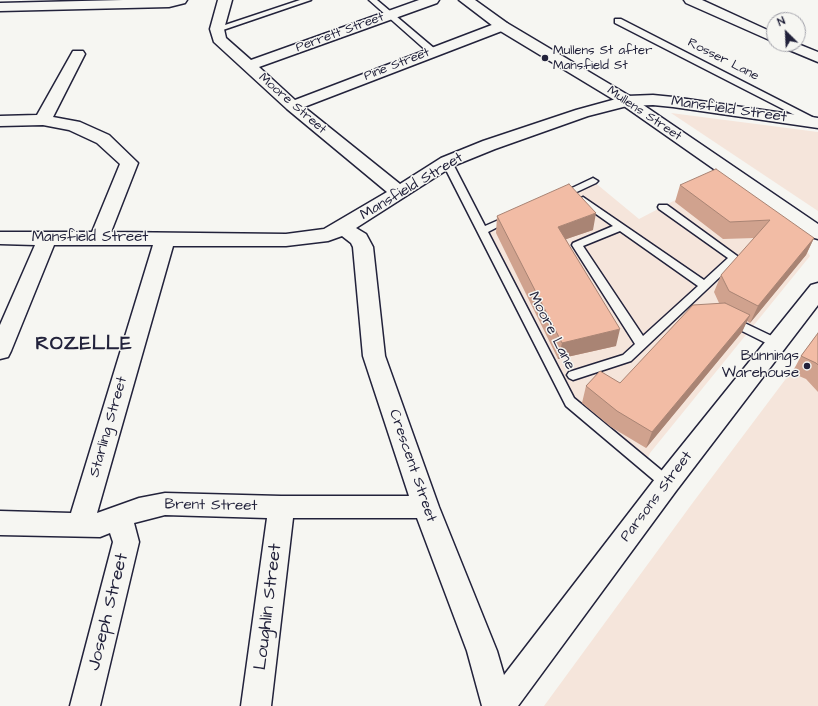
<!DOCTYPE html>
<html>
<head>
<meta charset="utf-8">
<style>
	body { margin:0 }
	#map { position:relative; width:818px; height:706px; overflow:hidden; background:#f6f6f2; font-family:"Architects Daughter",sans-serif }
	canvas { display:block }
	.north { position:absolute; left:766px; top:12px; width:40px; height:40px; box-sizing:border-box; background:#f6f6f2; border:1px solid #a1a1a9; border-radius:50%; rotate:336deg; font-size:11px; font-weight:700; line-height:16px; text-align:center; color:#22223b }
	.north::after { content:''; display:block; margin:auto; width:14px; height:18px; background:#22223b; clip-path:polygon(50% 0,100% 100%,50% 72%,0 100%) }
</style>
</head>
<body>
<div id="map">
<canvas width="818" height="706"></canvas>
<div class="north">N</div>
</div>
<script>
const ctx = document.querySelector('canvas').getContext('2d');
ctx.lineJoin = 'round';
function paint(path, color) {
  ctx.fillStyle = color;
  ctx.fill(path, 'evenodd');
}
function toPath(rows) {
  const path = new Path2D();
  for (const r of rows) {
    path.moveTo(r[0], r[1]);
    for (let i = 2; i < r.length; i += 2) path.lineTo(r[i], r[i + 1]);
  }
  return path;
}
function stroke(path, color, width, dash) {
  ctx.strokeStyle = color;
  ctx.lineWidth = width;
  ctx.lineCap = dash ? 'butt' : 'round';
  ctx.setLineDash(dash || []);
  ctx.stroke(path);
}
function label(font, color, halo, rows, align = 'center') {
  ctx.font = font + ' "Architects Daughter",sans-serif';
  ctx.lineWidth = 3;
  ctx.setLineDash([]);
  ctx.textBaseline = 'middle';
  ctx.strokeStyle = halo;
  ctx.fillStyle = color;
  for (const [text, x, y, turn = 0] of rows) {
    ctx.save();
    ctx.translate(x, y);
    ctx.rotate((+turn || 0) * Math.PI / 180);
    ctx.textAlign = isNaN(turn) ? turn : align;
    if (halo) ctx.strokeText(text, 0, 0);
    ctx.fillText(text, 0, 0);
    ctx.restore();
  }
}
paint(toPath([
	[671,113,818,132,818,211],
	[593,181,639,219,706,184,807,250,810,256,650,453,645,465,570,402,482,231],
	[818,336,818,706,544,706,694,501]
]), '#f5e5db');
const lane = toPath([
	[300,0,311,0,220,31,213,29,300,0],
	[369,0,377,0,435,49,435,53,429,53,369,0],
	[615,19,621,19,818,120,818,125,814,125,615,23,615,19],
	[447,159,452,162,485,226,510,215,515,218,488,232,574,398,672,479,674,483,672,487,667,489,662,487,566,406,442,162,447,159],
	[593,178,598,181,596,183,564,198,556,198,555,196,593,178],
	[583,197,704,280,728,258,659,209,658,207,659,205,667,205,740,258,631,361,573,380,569,378,567,375,569,372,623,355,635,344,572,245,573,243,613,226,579,202,578,200,583,197],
	[620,231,698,286,643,336,583,246,620,231],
	[730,316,780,340,782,343,780,346,772,346,726,323,724,320,726,317,730,316]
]);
const street = toPath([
	[123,0,187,0,185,3,169,7,0,11,0,3,123,0],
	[218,0,232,0,224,29,226,38,251,60,419,0,439,0,437,3,259,67,295,100,497,23,507,23,509,26,507,29,304,107,400,184,441,158,483,141,576,110,627,96,653,95,673,97,818,118,818,128,673,107,653,105,627,106,588,116,495,149,453,166,356,228,366,234,373,247,385,356,439,507,497,651,504,675,658,475,811,285,818,283,818,305,676,491,518,706,482,706,467,651,417,518,293,518,271,706,241,706,267,518,165,515,134,523,139,542,100,706,70,706,113,542,110,533,100,537,0,535,0,511,71,513,153,245,54,245,11,351,8,357,0,359,0,325,35,245,0,244,0,232,92,232,120,164,97,143,69,130,43,125,0,126,0,116,37,115,73,51,83,51,85,54,53,117,80,122,109,135,138,163,111,232,286,234,324,229,387,192,287,109,214,42,210,29,218,0],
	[342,236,351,243,353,247,363,356,409,496,281,496,165,493,139,498,97,513,173,246,286,246,328,241,342,236],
	[684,0,702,0,774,33,774,42,686,3,684,0],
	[780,44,798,44,818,52,818,62,782,47,780,44]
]);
const secondary = toPath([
	[459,0,475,0,507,23,633,98,818,224,818,239,811,237,621,104,497,29,459,0]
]);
stroke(lane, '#22223b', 3);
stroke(street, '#22223b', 3);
stroke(secondary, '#22223b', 3);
paint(lane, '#f6f6f2');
paint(street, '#f6f6f2');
paint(secondary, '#f6f6f2');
paint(toPath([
	[680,185,814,238,806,255,750,323,747,321,742,332,646,448,611,427,582,403,586,386,620,383,719,303,714,292,721,275,755,238,723,239,675,202],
	[497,216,593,230,566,239,616,346,558,359,496,233],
	[818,333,818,392,806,379,792,373,801,356]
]), '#d0a28e');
paint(toPath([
	[596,213,593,230,555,243,558,227],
	[814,238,806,255,750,323,758,306],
	[750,315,742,332,646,448,652,432],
	[620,329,616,346,558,359,562,343]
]), '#a98474');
const building = toPath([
	[716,169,814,238,758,306,729,291,721,275,770,220,730,222,680,185,716,169],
	[569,184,596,213,558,227,620,329,562,343,497,216,569,184],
	[725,303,750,315,652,432,617,411,586,386,600,371,620,383,693,305,725,303],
	[818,333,818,365,816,363,801,356,818,333]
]);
paint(building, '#f2bca5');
stroke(building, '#a98474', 1);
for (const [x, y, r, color] of [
	[545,58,4,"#22223b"],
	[807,366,4,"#22223b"]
]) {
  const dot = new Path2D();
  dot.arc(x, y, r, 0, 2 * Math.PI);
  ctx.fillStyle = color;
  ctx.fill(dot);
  stroke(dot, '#f6f6f2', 1.5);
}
label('13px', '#22223b', '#f6f6f2', [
	["Perrett Street",340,33,-20],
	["Rosser Lane",723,60,27],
	["Pine Street",397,65,-21],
	["Moore Street",292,104,41],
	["Mullens Street",644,114,34]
]);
label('13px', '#22223b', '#f6f6f2', [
	["Mullens St after",553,51],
	["Mansfield St",553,66]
], 'left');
label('15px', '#22223b', '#f6f6f2', [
	["Mansfield Street",729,110,8],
	["Mansfield Street",412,187,-31],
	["Mansfield Street",90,238],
	["Moore Lane",551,331,63],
	["Starling Street",109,427,-74],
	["Crescent Street",412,466,71],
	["Parsons Street",657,497,-53],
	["Brent Street",211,506,1]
]);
label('15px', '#22223b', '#f6f6f2', [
	["Bunnings",799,357],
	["Warehouse",799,374]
], 'right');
label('18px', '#22223b', '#f6f6f2', [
	["Loughlin Street",269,607,-83],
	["Joseph Street",109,612,-76]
]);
ctx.letterSpacing = '1px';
label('bold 19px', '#22223b', '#f6f6f2', [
	["ROZELLE",84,345]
]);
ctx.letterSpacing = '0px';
</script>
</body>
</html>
